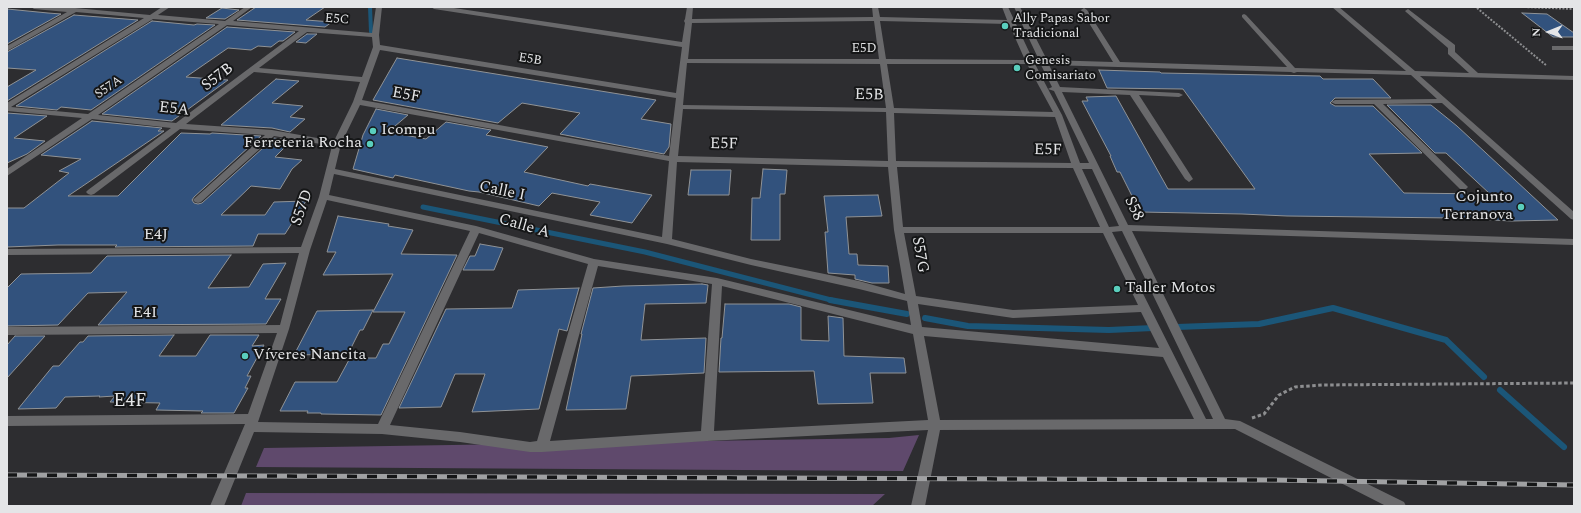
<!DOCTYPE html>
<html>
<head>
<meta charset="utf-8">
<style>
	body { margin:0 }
	#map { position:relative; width:1581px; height:513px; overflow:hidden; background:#2d2d30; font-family:Spectral,serif }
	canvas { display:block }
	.frame { position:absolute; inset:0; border:8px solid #e4e5e7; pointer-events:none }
	.north { position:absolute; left:1529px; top:12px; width:40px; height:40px; -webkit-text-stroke:3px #151617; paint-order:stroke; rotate:269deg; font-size:11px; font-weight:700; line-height:16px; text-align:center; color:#e4e5e7 }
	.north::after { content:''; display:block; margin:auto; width:14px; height:18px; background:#e4e5e7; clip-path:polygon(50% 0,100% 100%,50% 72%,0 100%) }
</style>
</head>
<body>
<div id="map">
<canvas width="1581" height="513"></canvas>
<div class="frame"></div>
<div class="north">N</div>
</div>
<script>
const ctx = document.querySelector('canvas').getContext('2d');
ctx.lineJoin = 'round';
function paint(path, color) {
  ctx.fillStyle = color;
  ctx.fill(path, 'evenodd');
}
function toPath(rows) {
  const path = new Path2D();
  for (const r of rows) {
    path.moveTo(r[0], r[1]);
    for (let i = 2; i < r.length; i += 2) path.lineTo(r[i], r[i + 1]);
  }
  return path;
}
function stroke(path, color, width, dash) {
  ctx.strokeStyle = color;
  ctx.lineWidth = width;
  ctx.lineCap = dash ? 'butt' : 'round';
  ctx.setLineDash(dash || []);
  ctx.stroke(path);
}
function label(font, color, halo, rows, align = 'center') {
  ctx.font = font + ' Spectral,serif';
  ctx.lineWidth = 4;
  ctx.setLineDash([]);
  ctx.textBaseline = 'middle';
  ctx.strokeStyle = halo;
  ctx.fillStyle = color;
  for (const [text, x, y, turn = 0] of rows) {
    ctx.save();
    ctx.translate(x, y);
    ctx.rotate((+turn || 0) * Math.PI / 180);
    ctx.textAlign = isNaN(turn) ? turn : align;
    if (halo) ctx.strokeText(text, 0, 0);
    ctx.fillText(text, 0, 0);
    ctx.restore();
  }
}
paint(toPath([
	[919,435,903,471,256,467,264,448,889,438],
	[246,493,885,494,872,506,241,506]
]), '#5f496c');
stroke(toPath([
	[370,7,371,32]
]), '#1b5678', 4);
stroke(toPath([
	[423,207,645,252,835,301]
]), '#1b5678', 5);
stroke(toPath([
	[830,300,907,314],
	[925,318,968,326,1109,330,1153,328],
	[1177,327,1259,324,1333,308,1446,340,1484,377],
	[1500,390,1564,447]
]), '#1b5678', 6);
const building = toPath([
	[256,7,325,7,306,20,332,22,325,27,237,20,256,7],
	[222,8,239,10,225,19,206,18,222,8],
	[7,9,48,13,61,14,7,44,7,9],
	[1522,13,1547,14,1574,33,1574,37,1553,37,1522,13],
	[74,15,138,20,7,101,7,87,36,70,7,68,7,52,74,15],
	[152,21,194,25,197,24,215,25,91,110,61,107,57,110,16,106,152,21],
	[227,27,295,32,283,41,279,41,271,47,258,46,251,50,228,48,186,77,228,80,172,121,102,114,227,27],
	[307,34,317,34,306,43,296,42,307,34],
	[397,58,656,100,641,119,671,124,669,147,664,154,560,134,580,113,522,103,498,123,373,100,397,58],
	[1099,70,1160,72,1161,73,1320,76,1323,79,1373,79,1391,98,1335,98,1330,103,1335,106,1373,106,1422,153,1369,154,1404,193,1490,194,1446,153,1435,153,1387,105,1431,105,1457,126,1558,220,1512,221,1453,218,1287,216,1242,214,1140,212,1120,172,1117,172,1110,156,1111,156,1082,101,1088,101,1086,97,1116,96,1168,189,1255,189,1183,89,1107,88,1099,70],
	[276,79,299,81,272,103,303,106,290,117,305,119,290,132,272,128,221,125,276,79],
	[376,109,408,115,388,132,426,139,446,122,491,130,486,135,548,147,524,172,588,186,590,184,652,195,632,223,590,215,600,202,552,193,539,206,479,192,469,191,395,175,393,178,353,169,363,135,376,109],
	[7,113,47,116,14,138,45,141,27,154,7,163,7,113],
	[92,121,162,128,158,131,164,131,68,196,118,196,181,133,210,134,212,133,261,136,194,197,192,200,194,203,198,204,202,203,274,138,282,139,278,142,289,143,275,157,302,160,292,169,280,189,251,186,221,215,265,215,274,202,306,201,285,234,258,234,253,246,115,247,117,245,58,245,7,247,7,208,24,208,69,173,59,171,81,159,41,155,92,121],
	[763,169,787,170,785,194,780,194,780,240,751,240,752,198,760,198,763,169],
	[691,170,731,170,729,195,688,195,691,170],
	[878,195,882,216,846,217,849,254,857,254,858,265,888,266,889,283,872,283,855,279,855,275,828,273,825,232,828,232,824,196,878,195],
	[338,216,389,224,388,226,413,230,401,254,457,255,381,415,321,414,321,413,307,413,308,411,280,411,295,382,337,382,350,358,376,358,383,344,389,344,405,312,373,312,393,274,323,275,336,252,327,252,338,216],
	[480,244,503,248,494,270,463,270,470,256,475,256,480,244],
	[231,255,208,288,249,287,263,264,286,263,265,299,281,299,266,324,98,325,127,292,88,293,58,325,7,326,7,288,21,274,91,273,107,256,231,255],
	[702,284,708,285,706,303,645,304,641,340,706,338,704,373,631,376,626,409,566,410,582,334,581,334,593,288,623,286,702,284],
	[579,288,567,331,559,329,539,409,472,412,485,374,455,374,441,407,399,408,446,309,512,308,518,290,579,288],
	[725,304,789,304,801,307,801,340,829,341,828,316,843,318,844,356,904,358,906,373,870,373,873,403,818,404,814,371,719,372,721,338,722,338,725,304],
	[373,310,363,330,360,330,348,354,294,355,317,311,373,310],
	[174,335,159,356,196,356,210,335,259,335,252,346,264,345,247,376,251,376,245,388,248,388,234,413,201,413,203,411,156,410,160,403,110,402,115,396,99,397,100,396,65,397,56,408,18,409,53,366,59,366,80,342,83,342,88,336,174,335],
	[15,336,45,336,7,378,7,345,15,336]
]);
paint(building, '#32527d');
stroke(building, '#909396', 1);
stroke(toPath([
	[1470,7,1481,7],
	[1524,7,1574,9],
	[1477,8,1547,66]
]), '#8d8e90', 2, [2, 1.5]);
stroke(toPath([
	[1252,418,1264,414,1279,395,1295,387,1322,385,1574,383]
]), '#8d8e90', 3, [3.5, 2.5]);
paint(toPath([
	[31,7,75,8,150,15,162,7,170,7,158,15,225,21,245,7,252,7,233,21,372,33,376,7,382,7,379,35,380,45,676,93,682,47,434,9,431,7,447,7,682,42,685,23,684,21,685,19,687,7,693,7,692,19,873,17,872,7,878,7,880,17,1007,20,1002,7,1008,7,1033,60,1039,60,1014,7,1020,7,1047,60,1113,62,1081,10,1084,8,1087,10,1120,62,1287,67,1242,17,1242,15,1244,14,1246,15,1295,68,1406,71,1332,7,1339,7,1415,71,1469,73,1448,54,1448,48,1406,12,1405,11,1408,9,1455,45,1455,52,1478,73,1574,76,1574,80,1420,76,1574,212,1574,220,1571,219,1442,103,1383,104,1466,185,1468,187,1466,189,1460,189,1374,104,1335,104,1331,102,1335,100,1437,99,1411,75,1297,72,1294,73,1291,72,1049,65,1060,87,1179,93,1183,95,1179,97,1139,95,1193,179,1189,182,1185,179,1130,95,1062,92,1128,225,1574,239,1574,245,1132,231,1225,419,1240,421,1404,502,1406,506,1386,506,1235,429,940,430,925,506,911,506,928,430,707,441,542,452,530,452,460,442,382,434,254,432,224,506,210,506,245,424,7,426,7,416,248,414,277,333,7,335,7,327,280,325,299,253,7,255,7,249,301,247,319,197,332,146,274,136,201,202,198,203,195,202,193,200,195,198,265,135,180,129,94,194,91,195,88,194,86,192,88,190,171,128,92,119,7,176,7,169,82,118,7,111,7,103,144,18,76,12,7,51,7,46,67,12,34,9,31,7],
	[153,19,219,24,88,114,11,107,153,19],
	[874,21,879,59,688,59,692,23,874,21],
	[880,21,1009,24,1025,60,886,59,880,21],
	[227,25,299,31,176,123,98,115,227,25],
	[307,32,372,37,373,47,362,77,259,68,307,32],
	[380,50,676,98,669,156,362,100,380,50],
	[687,63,880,64,886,108,683,105,687,63],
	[887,64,1027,64,1053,112,894,108,887,64],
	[1035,64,1041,65,1052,87,1048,89,1035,64],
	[254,72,360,82,353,102,334,141,272,130,186,124,254,72],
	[1048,89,1054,91,1089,163,1080,163,1062,115,1048,89],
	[360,105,669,161,662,237,335,169,341,144,360,105],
	[683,109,886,112,888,161,678,156,683,109],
	[894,113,1055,117,1071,163,896,161,894,113],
	[677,162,888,167,894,230,905,294,859,281,751,259,672,239,677,162],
	[897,167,1073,168,1100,227,903,227,897,167],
	[1082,169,1092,169,1119,226,1109,227,1082,169],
	[334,174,667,244,751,265,859,289,907,301,911,325,717,278,594,259,476,226,329,195,334,174],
	[327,200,470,231,378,424,258,422,289,329,310,250,327,200],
	[1122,231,1213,419,1206,419,1112,232,1122,231],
	[479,233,588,264,537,441,530,442,460,432,390,425,479,233],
	[904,233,1103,233,1138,305,1013,310,916,296,904,233],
	[598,266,712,284,701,431,550,441,598,266],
	[722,286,913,334,928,420,714,431,722,286],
	[918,304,1013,318,1141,312,1159,348,922,327,918,304],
	[924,336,1163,357,1194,419,940,420,924,336],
	[1552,46,1574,46,1574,50,1552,50,1552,46]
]), '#69696b');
const rail = toPath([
	[7,475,1273,480,1574,485]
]);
stroke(rail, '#a0a1a3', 5);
stroke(rail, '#151617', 3.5, [10]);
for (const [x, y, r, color] of [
	[1005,26,4,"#5acebd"],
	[1017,68,4,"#5acebd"],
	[373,131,4,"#5acebd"],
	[370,144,4,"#5acebd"],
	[1521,207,4,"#5acebd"],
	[1117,289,4,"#5acebd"],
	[245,356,4,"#5acebd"]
]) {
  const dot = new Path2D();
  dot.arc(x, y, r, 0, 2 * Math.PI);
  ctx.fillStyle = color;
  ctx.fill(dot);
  stroke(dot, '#151617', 1.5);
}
label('13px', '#e4e5e7', '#151617', [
	["Ally Papas Sabor",1013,19],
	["Tradicional",1013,34],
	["Genesis",1025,61],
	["Comisariato",1025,76]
], 'left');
label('13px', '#e4e5e7', '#151617', [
	["E5C",337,20,5],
	["E5D",864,49],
	["E5B",530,60,9],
	["S57A",109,88,-34]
]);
label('16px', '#e4e5e7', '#151617', [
	["S57B",218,78,-37],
	["E5F",406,96,10],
	["E5B",869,96,1],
	["E5A",174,110,6],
	["E5F",724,145,1],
	["E5F",1048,151,1],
	["Calle I",502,192,12],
	["S57D",303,208,-71],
	["S58",1133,209,64],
	["Calle A",524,227,16],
	["E4J",156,236],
	["S57G",919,255,80],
	["E4I",145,314]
]);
label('16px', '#e4e5e7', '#151617', [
	["Icompu",381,131],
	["Ferreteria Rocha",362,144,"right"],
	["Cojunto",1513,198,"right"],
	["Terranova",1513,216,"right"],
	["Taller Motos",1125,289],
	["Víveres Nancita",253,356]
], 'left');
label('19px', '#e4e5e7', '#151617', [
	["E4F",130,402]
]);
</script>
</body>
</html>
